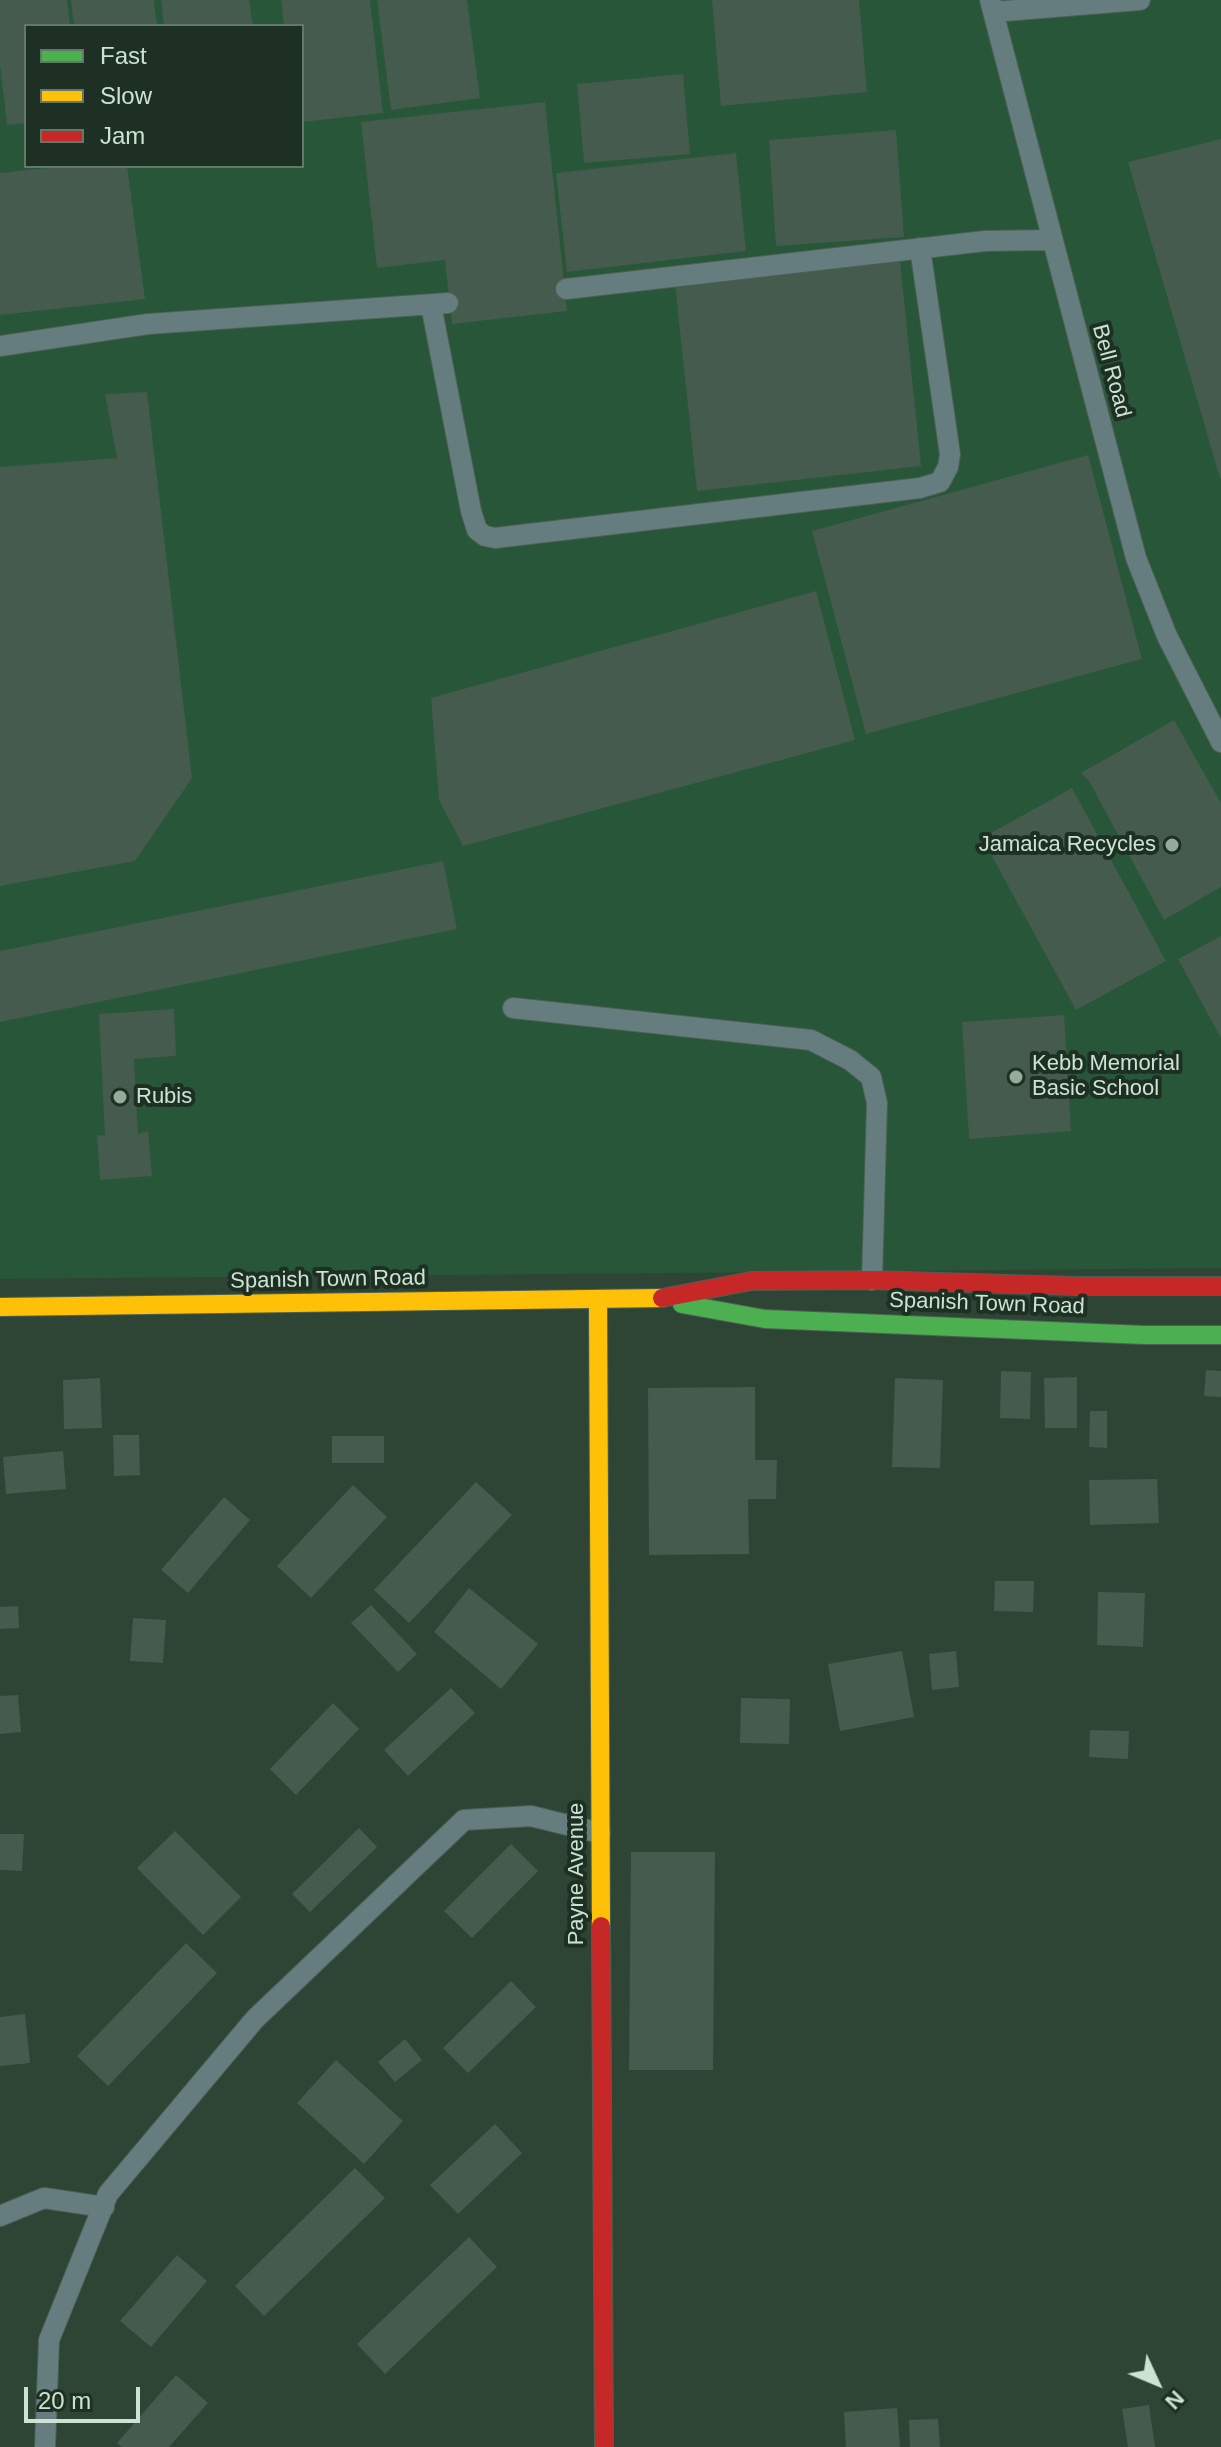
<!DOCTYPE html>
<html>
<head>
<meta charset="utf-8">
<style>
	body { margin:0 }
	#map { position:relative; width:1221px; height:2447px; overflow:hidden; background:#2e4536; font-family:Arial,sans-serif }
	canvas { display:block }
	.legend { position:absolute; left:24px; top:24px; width:280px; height:144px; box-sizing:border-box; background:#1d3023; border:2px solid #637869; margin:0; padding:10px 14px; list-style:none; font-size:24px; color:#cce3d1 }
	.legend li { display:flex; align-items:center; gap:16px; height:40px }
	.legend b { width:40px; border:2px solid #637869 }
	.north { position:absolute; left:1117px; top:2343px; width:80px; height:80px; -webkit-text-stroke:6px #1d3023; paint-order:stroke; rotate:134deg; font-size:22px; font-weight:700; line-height:32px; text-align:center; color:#cce3d1 }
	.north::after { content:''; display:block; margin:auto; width:28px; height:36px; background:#cce3d1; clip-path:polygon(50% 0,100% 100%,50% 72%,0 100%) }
	.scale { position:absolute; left:24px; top:2387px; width:116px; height:36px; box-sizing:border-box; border:4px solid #cce3d1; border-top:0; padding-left:10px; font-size:24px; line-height:28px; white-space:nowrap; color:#cce3d1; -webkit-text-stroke:6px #1d3023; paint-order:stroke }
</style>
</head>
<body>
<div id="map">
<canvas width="1221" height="2447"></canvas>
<ul class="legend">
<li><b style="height:10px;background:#4caf50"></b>Fast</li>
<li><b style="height:10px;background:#ffc107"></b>Slow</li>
<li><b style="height:10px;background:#c62828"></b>Jam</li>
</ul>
<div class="north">N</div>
<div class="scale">20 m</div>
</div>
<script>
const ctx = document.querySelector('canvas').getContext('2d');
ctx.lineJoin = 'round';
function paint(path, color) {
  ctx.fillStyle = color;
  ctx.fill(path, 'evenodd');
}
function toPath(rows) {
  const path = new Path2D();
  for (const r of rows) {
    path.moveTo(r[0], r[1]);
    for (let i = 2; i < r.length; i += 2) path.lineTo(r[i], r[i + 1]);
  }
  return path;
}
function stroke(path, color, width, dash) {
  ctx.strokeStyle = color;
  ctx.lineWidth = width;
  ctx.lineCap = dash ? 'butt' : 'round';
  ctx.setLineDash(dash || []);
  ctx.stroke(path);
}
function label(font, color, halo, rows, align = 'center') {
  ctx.font = font + ' Arial,sans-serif';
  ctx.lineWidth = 8;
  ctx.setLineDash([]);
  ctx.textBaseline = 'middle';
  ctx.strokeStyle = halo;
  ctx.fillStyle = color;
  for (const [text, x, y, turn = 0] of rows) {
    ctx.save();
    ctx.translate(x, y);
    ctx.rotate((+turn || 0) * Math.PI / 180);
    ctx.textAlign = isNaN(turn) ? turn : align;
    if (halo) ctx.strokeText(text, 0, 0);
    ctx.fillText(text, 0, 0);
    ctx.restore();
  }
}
paint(toPath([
	[0,0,1221,0,1221,1268,0,1279],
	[26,26,302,26,302,166,26,166]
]), '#285639');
paint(toPath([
	[0,0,67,0,70,26,26,26,26,123,7,125,0,64],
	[71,0,154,0,157,26,74,26],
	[161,0,249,0,253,26,164,26],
	[281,0,370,0,383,113,302,122,302,26,284,26],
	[377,0,467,0,480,98,391,110],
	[712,0,859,0,867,92,721,106],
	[683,74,690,154,584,163,577,84],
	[545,102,567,311,452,324,445,260,377,268,361,122],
	[896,130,904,237,776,246,769,140],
	[1221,139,1221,478,1220,478,1128,162],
	[736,153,746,251,567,272,556,173],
	[64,166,127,166,145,299,0,315,0,173],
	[900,260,921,466,697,491,675,284],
	[147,392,192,778,135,861,0,886,0,467,117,458,105,394],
	[1088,455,1142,659,866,734,812,531],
	[816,591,855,740,463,846,439,800,431,698],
	[1174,720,1221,803,1221,887,1164,920,1089,781,1081,773],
	[1072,788,1166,961,1076,1010,982,838],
	[443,861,457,929,0,1022,0,951],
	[1221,936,1221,1038,1178,959],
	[174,1009,176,1056,134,1059,138,1134,148,1131,152,1176,100,1180,97,1135,105,1136,99,1014],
	[1064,1015,1071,1131,969,1139,962,1022],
	[1206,1370,1221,1371,1221,1397,1204,1396],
	[1001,1371,1031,1372,1030,1419,1000,1418],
	[1077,1377,1077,1428,1045,1428,1044,1378],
	[100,1378,102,1428,64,1429,63,1380],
	[895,1378,943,1380,940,1468,892,1467],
	[755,1387,755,1460,777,1460,776,1499,748,1499,749,1554,649,1555,648,1388],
	[1090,1411,1107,1411,1107,1448,1089,1447],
	[113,1435,139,1435,140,1475,114,1476],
	[332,1436,384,1436,384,1463,332,1463],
	[63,1451,66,1489,6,1494,3,1457],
	[1157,1479,1159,1523,1090,1525,1089,1480],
	[476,1482,512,1515,409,1623,374,1590],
	[353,1485,387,1517,311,1598,277,1566],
	[224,1497,250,1520,188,1593,161,1570],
	[995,1581,1034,1581,1033,1612,994,1611],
	[469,1588,538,1644,501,1689,434,1632],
	[1098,1592,1145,1593,1143,1647,1097,1645],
	[371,1605,417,1654,398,1672,351,1623],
	[18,1606,19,1628,0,1629,0,1607],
	[133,1618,166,1620,163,1663,130,1661],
	[902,1651,914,1717,840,1731,828,1664],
	[956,1651,959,1687,932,1690,929,1654],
	[451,1688,475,1713,408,1776,384,1750],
	[18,1695,21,1732,0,1734,0,1696],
	[741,1698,790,1699,789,1744,740,1743],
	[333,1703,359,1729,296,1795,270,1769],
	[1090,1730,1129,1731,1128,1759,1089,1757],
	[359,1828,377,1847,310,1912,292,1894],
	[175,1831,241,1897,203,1935,137,1868],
	[0,1834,24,1834,22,1871,0,1870],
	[511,1844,538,1871,472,1938,444,1911],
	[631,1852,715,1852,713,2070,629,2070],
	[186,1943,217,1973,108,2086,77,2056],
	[511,1981,536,2007,468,2073,443,2048],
	[25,2014,30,2063,0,2066,0,2017],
	[405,2039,422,2060,395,2082,378,2062],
	[336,2060,403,2121,364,2164,297,2103],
	[495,2124,522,2153,458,2214,430,2185],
	[355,2168,385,2198,264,2316,235,2286],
	[469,2237,497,2267,385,2374,357,2344],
	[177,2255,207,2281,151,2347,120,2321],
	[176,2375,208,2403,169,2447,122,2447,117,2443],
	[1149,2405,1155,2447,1128,2447,1122,2409],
	[897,2408,900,2447,846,2447,844,2412],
	[938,2419,940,2447,910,2447,909,2420]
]), '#445b4d');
const lane = toPath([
	[990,0,1136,558,1167,636,1221,742],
	[993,12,1140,0],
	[566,289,985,241,1051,240],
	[431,305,471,511,477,530,485,536,495,538,920,488,940,482,948,467,950,454,920,248],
	[0,346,148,324,448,303],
	[513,1008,811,1040,850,1060,871,1077,877,1103,872,1280],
	[0,2216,44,2198,104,2207],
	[45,2447,49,2340,108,2194,255,2019,464,1820,531,1816,600,1833]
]);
const fast = toPath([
	[682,1304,765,1319,1144,1335,1221,1335]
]);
const slow = toPath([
	[598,1301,601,1926],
	[0,1307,662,1298]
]);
const jam = toPath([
	[662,1298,751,1281,872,1280,1075,1286,1221,1286],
	[601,1926,604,2447]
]);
stroke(lane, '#4c6053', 22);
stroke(fast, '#4c6053', 20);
stroke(slow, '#4c6053', 20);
stroke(jam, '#4c6053', 20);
stroke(lane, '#667d80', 20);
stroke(fast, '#4caf50', 18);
stroke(slow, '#ffc107', 18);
stroke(jam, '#c62828', 18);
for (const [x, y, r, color] of [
	[1172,845,8,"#95ac9b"],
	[1016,1077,8,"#95ac9b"],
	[120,1097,8,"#95ac9b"]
]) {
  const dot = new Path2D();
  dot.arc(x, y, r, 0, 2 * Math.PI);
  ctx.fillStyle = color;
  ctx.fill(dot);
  stroke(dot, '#1d3023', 3);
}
label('22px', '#cce3d1', '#1d3023', [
	["Bell Road",1111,371,75],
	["Spanish Town Road",328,1280,-1],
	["Spanish Town Road",987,1304,2],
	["Payne Avenue",577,1874,-90]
]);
label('22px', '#cce3d1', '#1d3023', [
	["Jamaica Recycles",1156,845,"right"],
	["Kebb Memorial",1032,1064],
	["Basic School",1032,1089],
	["Rubis",136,1097]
], 'left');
</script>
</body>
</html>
